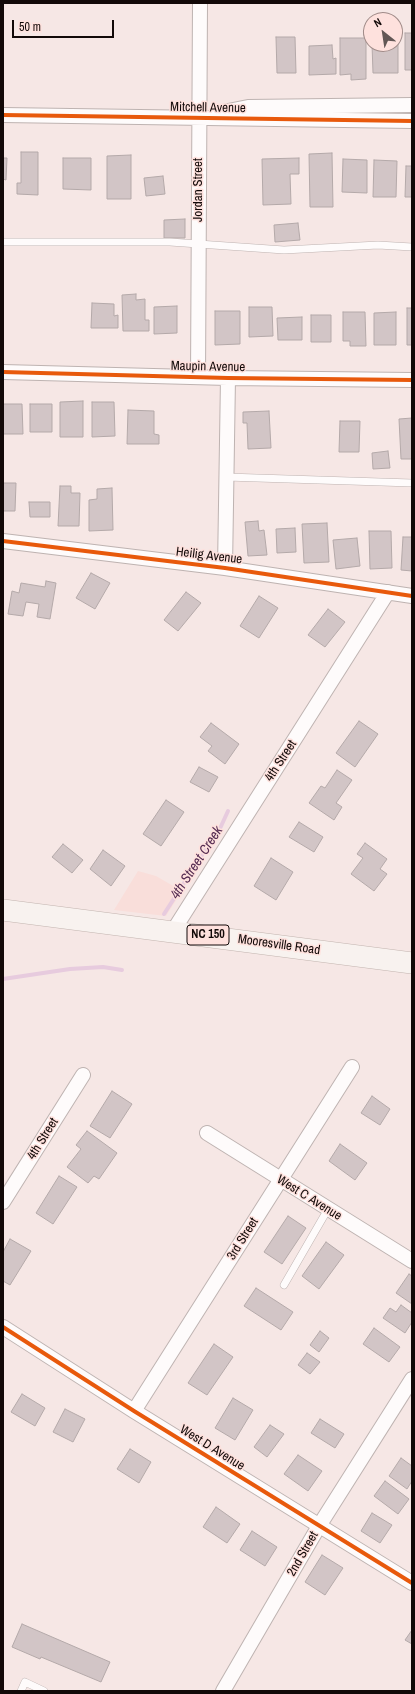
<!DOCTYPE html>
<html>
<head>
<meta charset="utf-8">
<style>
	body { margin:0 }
	#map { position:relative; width:415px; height:1694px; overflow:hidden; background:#f6e7e5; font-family:"Archivo Narrow",sans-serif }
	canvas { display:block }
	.frame { position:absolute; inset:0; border:4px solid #120908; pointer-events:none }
	.north { position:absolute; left:363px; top:12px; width:40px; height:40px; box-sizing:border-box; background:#fee1dd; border:1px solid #a08b88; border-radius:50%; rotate:330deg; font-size:11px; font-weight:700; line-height:16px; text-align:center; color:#120908 }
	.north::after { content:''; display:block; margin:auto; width:14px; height:18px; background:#625755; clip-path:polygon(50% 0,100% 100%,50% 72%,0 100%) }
	.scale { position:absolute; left:12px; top:20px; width:102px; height:18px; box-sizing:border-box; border:2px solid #120908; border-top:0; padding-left:5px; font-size:12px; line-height:14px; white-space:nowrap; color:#120908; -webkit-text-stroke:3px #fee1dd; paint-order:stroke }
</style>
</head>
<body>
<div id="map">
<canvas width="415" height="1694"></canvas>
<div class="frame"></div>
<div class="north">N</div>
<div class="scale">50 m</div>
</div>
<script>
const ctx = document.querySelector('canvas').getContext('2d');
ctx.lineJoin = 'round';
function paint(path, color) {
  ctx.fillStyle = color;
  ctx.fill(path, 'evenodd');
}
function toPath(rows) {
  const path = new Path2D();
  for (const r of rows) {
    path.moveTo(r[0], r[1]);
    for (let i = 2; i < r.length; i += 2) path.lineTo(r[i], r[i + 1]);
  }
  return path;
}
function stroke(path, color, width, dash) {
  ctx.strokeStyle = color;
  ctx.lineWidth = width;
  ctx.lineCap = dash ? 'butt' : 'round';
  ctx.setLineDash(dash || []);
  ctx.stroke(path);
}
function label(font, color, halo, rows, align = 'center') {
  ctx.font = font + ' "Archivo Narrow",sans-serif';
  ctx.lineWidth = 3;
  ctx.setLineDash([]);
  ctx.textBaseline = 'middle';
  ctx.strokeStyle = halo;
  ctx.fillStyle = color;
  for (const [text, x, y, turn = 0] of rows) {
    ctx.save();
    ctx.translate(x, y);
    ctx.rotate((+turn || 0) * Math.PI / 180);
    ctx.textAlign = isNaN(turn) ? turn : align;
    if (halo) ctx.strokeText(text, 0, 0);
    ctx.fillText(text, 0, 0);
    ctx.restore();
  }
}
paint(toPath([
	[138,871,156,876,182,891,166,916,114,910]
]), '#f9deda');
stroke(toPath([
	[164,914,204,852,217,835,228,811],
	[3,979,70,969,103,967,122,970]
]), '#e7cbde', 4);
const building = toPath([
	[405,33,412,33,412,70,405,70,405,33],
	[276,37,295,37,296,73,277,73,276,37],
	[340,38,366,38,366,79,351,80,351,74,340,75,340,38],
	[395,39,398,39,398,73,373,73,372,44,395,44,395,39],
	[332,45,333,59,336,58,336,74,309,75,309,46,332,45],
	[21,152,38,152,38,195,17,194,17,183,21,183,21,152],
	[332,153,333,207,310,207,309,154,332,153],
	[131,155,131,199,107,199,107,156,131,155],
	[3,158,7,158,6,180,3,179,3,158],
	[63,158,91,158,91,190,63,189,63,158],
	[299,158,299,174,290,174,291,204,263,205,262,159,299,158],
	[343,159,367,160,367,193,342,192,343,159],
	[374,160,397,161,396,197,373,197,374,160],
	[406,166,412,166,412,197,405,197,406,166],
	[163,176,165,194,146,196,144,178,163,176],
	[185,219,185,238,164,238,164,220,185,219],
	[298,223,300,240,275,242,274,225,298,223],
	[136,294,136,300,145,299,145,320,149,320,149,331,123,331,122,295,136,294],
	[92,303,114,304,114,316,118,315,118,328,91,328,92,303],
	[177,306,177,333,154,334,154,307,177,306],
	[249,307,272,307,273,336,249,337,249,307],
	[407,308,412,308,412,345,407,345,407,308],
	[215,311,240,311,240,344,215,345,215,311],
	[343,312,365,312,366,346,350,346,350,341,343,341,343,312],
	[396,312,396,345,374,345,374,313,396,312],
	[311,315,331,315,331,342,311,342,311,315],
	[302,317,302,340,278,340,277,318,302,317],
	[83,401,83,437,60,437,60,402,83,401],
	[92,402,114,402,115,436,92,437,92,402],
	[3,404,22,404,23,434,3,434,3,404],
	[30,404,52,404,52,432,30,432,30,404],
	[128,410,154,411,154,434,159,435,159,444,127,444,128,410],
	[269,411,271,448,248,449,247,423,243,423,243,412,269,411],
	[412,418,412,459,401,459,399,419,412,418],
	[340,421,360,421,359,452,339,452,340,421],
	[388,451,390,468,373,469,372,453,388,451],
	[3,483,16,483,15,511,3,511,3,483],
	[60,486,71,486,71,493,80,493,79,526,58,526,60,486],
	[112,488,113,530,89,531,89,500,97,499,97,489,112,488],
	[29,502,50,502,50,517,30,517,29,502],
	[258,521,259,531,264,530,267,555,248,556,245,522,258,521],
	[327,523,329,562,304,563,302,524,327,523],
	[295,528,296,552,277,553,276,529,295,528],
	[369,531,391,531,392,568,370,569,369,531],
	[403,537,412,537,412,571,401,570,403,537],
	[357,538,360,566,336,569,333,540,357,538],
	[91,573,110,583,95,609,76,598,91,573],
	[46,581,56,583,50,619,37,617,39,604,26,602,23,616,8,614,12,591,19,593,21,583,45,587,46,581],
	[186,592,201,603,178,631,164,620,186,592],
	[259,596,278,608,259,638,240,626,259,596],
	[328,609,345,622,325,647,308,635,328,609],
	[359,721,378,734,355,767,336,753,359,721],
	[211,723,239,744,225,764,208,751,212,746,200,737,211,723],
	[199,767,218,777,209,792,190,782,199,767],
	[337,770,352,780,336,803,342,807,334,820,309,803,321,786,325,788,337,770],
	[166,800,184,812,161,846,143,834,166,800],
	[299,822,323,837,314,852,289,837,299,822],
	[365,843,387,859,380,869,387,874,374,891,351,874,363,858,357,854,365,843],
	[63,844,83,860,72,873,52,857,63,844],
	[103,850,125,866,111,886,90,869,103,850],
	[271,858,293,872,276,900,254,886,271,858],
	[112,1091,132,1104,110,1138,90,1126,112,1091],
	[372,1096,390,1109,380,1125,361,1113,372,1096],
	[87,1131,117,1153,99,1179,94,1176,88,1183,67,1167,81,1149,76,1145,87,1131],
	[340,1144,367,1163,355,1180,329,1161,340,1144],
	[59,1176,77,1187,53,1224,36,1213,59,1176],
	[288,1216,306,1228,282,1264,264,1252,288,1216],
	[10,1239,31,1251,10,1285,3,1281,3,1252,10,1239],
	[326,1242,344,1255,319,1289,302,1276,326,1242],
	[409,1274,412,1276,412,1304,396,1293,409,1274],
	[256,1288,293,1312,281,1330,244,1306,256,1288],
	[401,1305,412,1313,412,1322,405,1333,383,1318,390,1308,396,1312,401,1305],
	[374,1328,400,1347,389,1362,363,1344,374,1328],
	[320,1331,329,1338,319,1352,310,1345,320,1331],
	[214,1344,233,1357,207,1395,188,1383,214,1344],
	[307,1353,320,1362,310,1374,298,1365,307,1353],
	[22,1394,45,1408,35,1426,11,1412,22,1394],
	[233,1398,253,1410,235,1440,215,1428,233,1398],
	[65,1409,85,1419,73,1442,53,1432,65,1409],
	[320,1419,344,1434,335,1448,311,1433,320,1419],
	[270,1425,284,1434,267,1457,254,1447,270,1425],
	[130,1449,151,1462,139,1483,117,1469,130,1449],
	[298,1455,322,1471,308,1491,284,1474,298,1455],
	[401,1458,412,1466,412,1481,407,1489,389,1476,401,1458],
	[385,1481,409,1499,398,1514,374,1496,385,1481],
	[216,1507,240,1524,227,1543,203,1527,216,1507],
	[372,1513,392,1525,380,1543,361,1531,372,1513],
	[252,1531,277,1547,265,1566,240,1550,252,1531],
	[322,1555,343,1568,325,1595,305,1582,322,1555],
	[22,1624,110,1662,101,1682,41,1657,40,1659,12,1647,22,1624],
	[412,1630,412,1644,405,1640,412,1630]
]);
paint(building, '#d2c5c6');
stroke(building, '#b4a9a9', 1);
const lane = toPath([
	[3,242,170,242,284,250,378,245,412,247],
	[226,477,412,483],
	[284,1285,328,1209],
	[21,1691,25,1682,44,1691]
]);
const street = toPath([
	[223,112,248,107,412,105],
	[3,115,412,121],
	[3,372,228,378,412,380],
	[198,377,200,3],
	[3,541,225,568,412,596],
	[225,568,228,378],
	[173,931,388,592],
	[207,1133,412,1261],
	[3,1202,83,1075],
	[3,1327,134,1411,412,1583],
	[134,1411,352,1067],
	[223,1691,319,1526,412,1379]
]);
const primary = toPath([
	[3,910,412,963]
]);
stroke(lane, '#beb3b1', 8);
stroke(street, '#beb3b1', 16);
stroke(primary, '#c2b4af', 22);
stroke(lane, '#fefbfb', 7);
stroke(street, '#fefbfb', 14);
stroke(primary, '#f8f2ef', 21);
stroke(toPath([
	[3,115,412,121],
	[3,372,228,378,412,380],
	[3,541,225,568,412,596],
	[3,1327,134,1411,412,1583]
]), '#e8590c', 4);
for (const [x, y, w] of [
	[208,935,42]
]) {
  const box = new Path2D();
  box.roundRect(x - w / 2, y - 10, w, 20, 3);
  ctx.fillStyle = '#fee1dd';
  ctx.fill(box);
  stroke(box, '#120908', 1);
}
label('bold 12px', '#120908', null, [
	["NC 150",208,935]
]);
label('13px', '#120908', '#fee1dd', [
	["Mitchell Avenue",208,108,1],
	["Jordan Street",199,190,-90],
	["Maupin Avenue",208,367,1],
	["Heilig Avenue",209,556,7],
	["4th Street",281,761,-57],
	["Mooresville Road",279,945,8],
	["4th Street",43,1139,-58],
	["West C Avenue",309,1198,32],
	["3rd Street",243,1239,-58],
	["West D Avenue",212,1448,32],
	["2nd Street",303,1554,-60]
]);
label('italic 14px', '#542b51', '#fee1dd', [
	["4th Street Creek",197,863,-57]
]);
</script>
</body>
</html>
